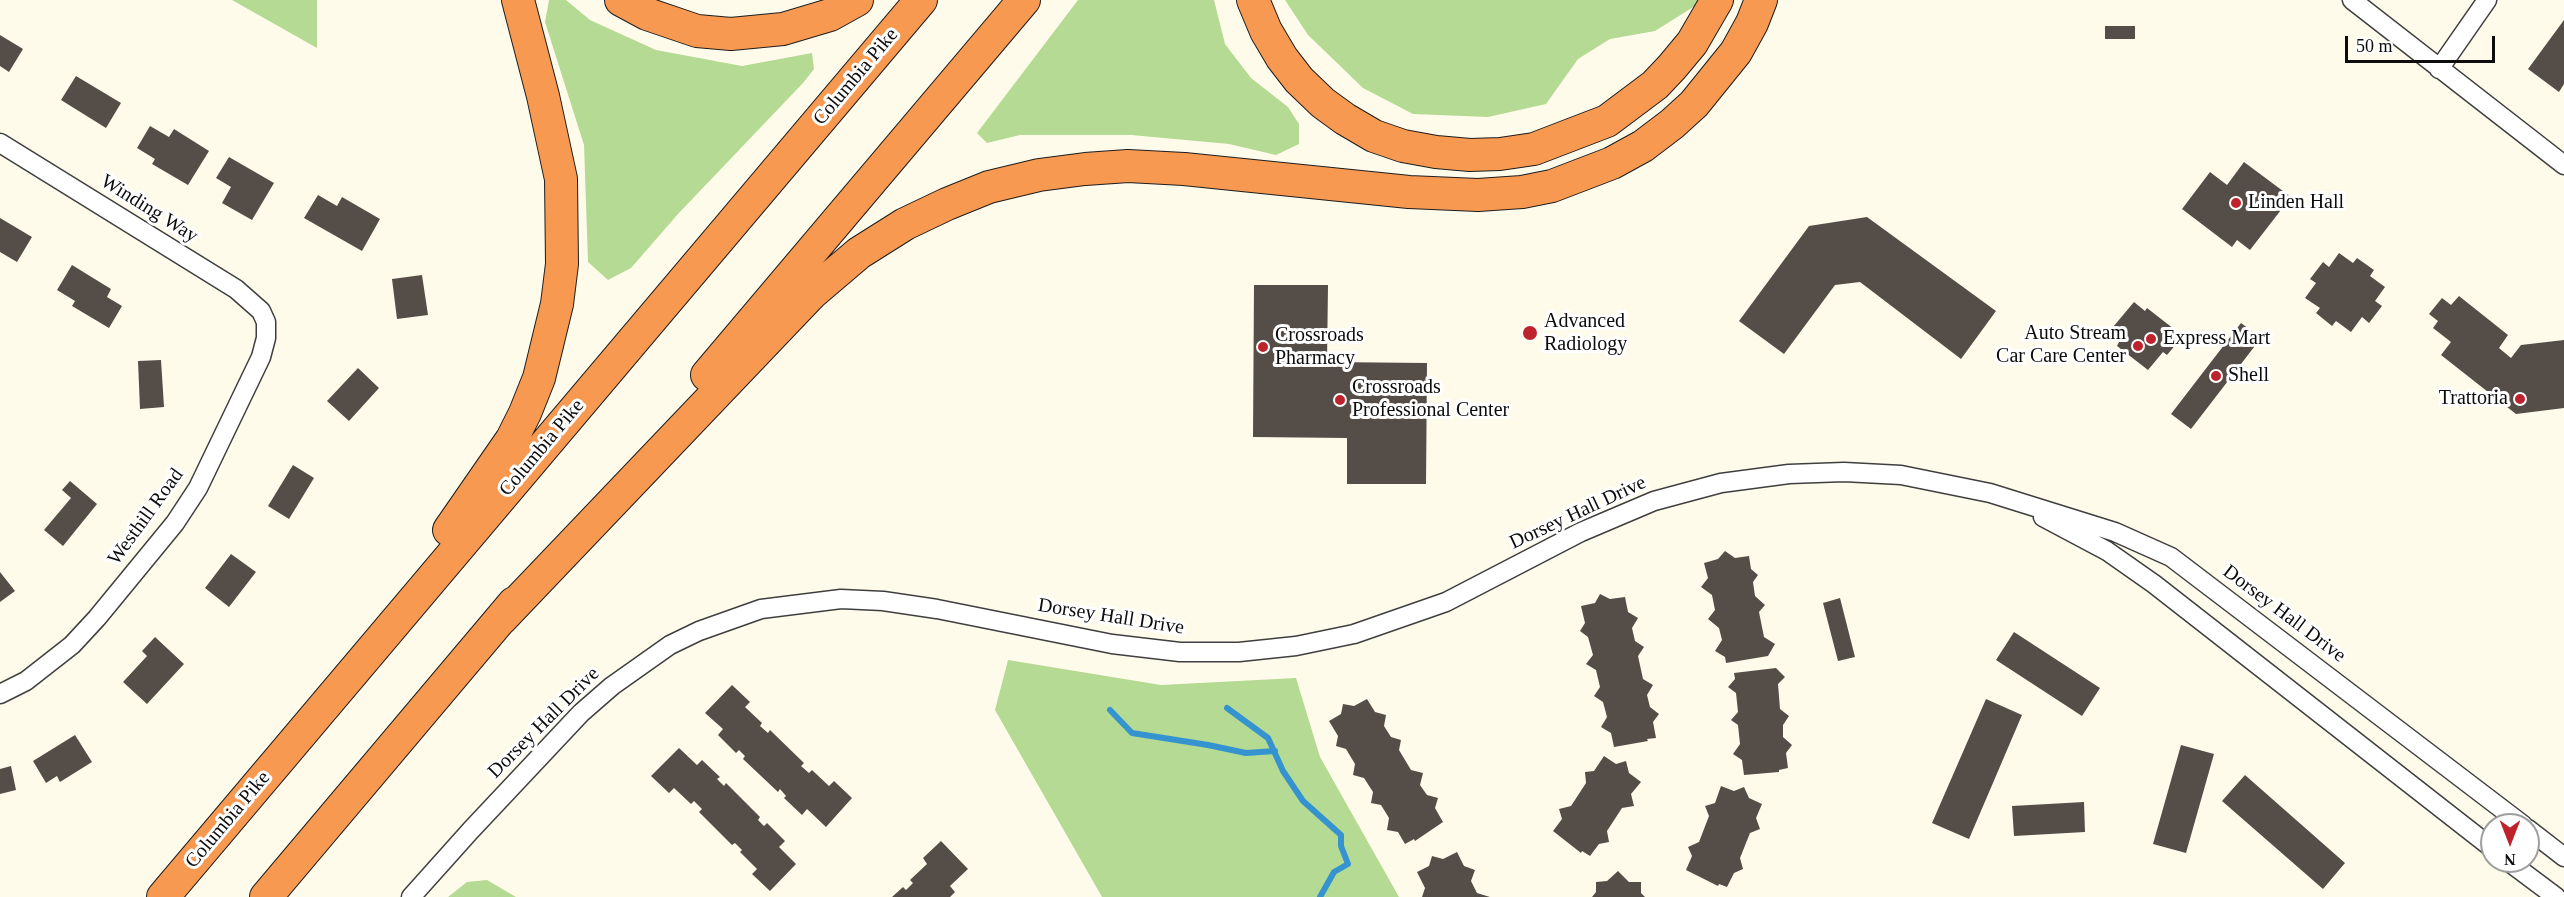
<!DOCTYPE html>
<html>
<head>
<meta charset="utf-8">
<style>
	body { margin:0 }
	#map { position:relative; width:2564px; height:897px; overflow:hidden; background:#fffbeb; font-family:Georgia,serif }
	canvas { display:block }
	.north { position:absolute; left:2480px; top:813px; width:60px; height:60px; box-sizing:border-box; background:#fff; border:2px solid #9e9e9e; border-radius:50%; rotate:180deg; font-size:16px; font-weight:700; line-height:24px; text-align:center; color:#0c0c0c }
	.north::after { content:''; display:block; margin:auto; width:21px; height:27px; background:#bd222d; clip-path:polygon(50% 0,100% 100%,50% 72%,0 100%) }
	.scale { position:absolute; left:2345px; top:36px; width:150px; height:27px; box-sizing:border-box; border:3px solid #0c0c0c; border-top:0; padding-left:8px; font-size:18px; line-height:21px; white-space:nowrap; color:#0c0c0c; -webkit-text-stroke:4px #fff; paint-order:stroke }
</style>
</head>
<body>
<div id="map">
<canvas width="2564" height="897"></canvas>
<div class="north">N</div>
<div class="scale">50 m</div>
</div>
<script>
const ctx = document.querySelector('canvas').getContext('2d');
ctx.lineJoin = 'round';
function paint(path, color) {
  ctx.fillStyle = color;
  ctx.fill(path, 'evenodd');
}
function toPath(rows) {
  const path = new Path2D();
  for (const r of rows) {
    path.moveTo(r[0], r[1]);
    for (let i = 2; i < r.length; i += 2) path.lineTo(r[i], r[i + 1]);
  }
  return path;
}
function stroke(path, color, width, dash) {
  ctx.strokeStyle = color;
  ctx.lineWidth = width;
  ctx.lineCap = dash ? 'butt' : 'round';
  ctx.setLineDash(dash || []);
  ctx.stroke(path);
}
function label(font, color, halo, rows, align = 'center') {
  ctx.font = font + ' Georgia,serif';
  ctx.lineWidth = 6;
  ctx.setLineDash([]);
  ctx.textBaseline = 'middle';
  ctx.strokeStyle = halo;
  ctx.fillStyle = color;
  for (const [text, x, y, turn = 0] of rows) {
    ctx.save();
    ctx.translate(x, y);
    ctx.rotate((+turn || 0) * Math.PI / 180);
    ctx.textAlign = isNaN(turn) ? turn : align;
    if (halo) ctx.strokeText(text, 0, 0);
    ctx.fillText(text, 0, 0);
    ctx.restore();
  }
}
paint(toPath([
	[232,0,317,0,317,48],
	[549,0,566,0,590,20,656,50,742,66,812,53,814,69,803,83,678,214,631,268,608,280,588,262,584,145,545,22],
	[1078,0,1214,0,1225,44,1251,78,1288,107,1299,124,1299,144,1276,155,1229,144,1131,135,1020,135,987,143,977,133],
	[1285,0,1699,0,1698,4,1655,31,1610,39,1578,59,1546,104,1488,117,1413,114,1363,88,1308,35],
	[1008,660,1161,685,1296,678,1320,757,1399,897,1102,897,995,710],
	[487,880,516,897,448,897,467,882]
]), '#b5da93');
stroke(toPath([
	[1227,708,1268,738,1283,771,1303,801,1341,835,1341,846,1348,864,1334,872,1320,897],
	[1110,710,1132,733,1208,745,1246,753,1275,751]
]), '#3594cf', 6);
paint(toPath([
	[2564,20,2564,84,2559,92,2528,69],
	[2105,26,2135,26,2135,39,2105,39],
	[0,35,23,49,9,72,0,66],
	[76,76,121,103,106,128,61,100],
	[150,126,169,137,174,129,209,151,188,185,152,164,155,159,137,148],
	[229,157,274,183,252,220,222,203,231,187,216,178],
	[2244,162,2291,197,2250,250,2237,240,2232,247,2182,209,2210,172,2227,185],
	[318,195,337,206,342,197,380,219,362,251,304,218],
	[1867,217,1996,311,1961,359,1860,282,1835,285,1784,354,1739,321,1809,226],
	[0,218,32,237,17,262,0,252],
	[2339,253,2353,263,2357,258,2374,270,2370,276,2385,287,2375,301,2382,306,2369,323,2362,317,2351,332,2336,321,2332,326,2316,313,2320,308,2305,298,2316,283,2310,279,2323,262,2329,267],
	[72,265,111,289,107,297,122,306,109,328,72,306,75,301,57,290],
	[422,275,428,315,397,319,392,279],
	[1254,285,1328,285,1327,362,1427,363,1426,484,1347,484,1347,438,1253,437],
	[2459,296,2508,335,2499,348,2511,358,2521,345,2564,340,2564,408,2516,414,2441,355,2451,342,2433,328,2438,321,2429,314,2442,298,2451,305],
	[2134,302,2145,311,2147,308,2183,336,2167,355,2163,352,2148,370,2117,346,2119,342,2108,333],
	[2241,323,2261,338,2191,429,2171,414],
	[161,360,164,407,140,409,138,361],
	[358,368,379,388,349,421,327,401],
	[293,465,314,478,289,519,268,506],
	[70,481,97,504,63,546,44,530,71,498,62,490],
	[1725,551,1735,558,1749,556,1751,569,1758,575,1753,582,1755,596,1765,605,1759,612,1764,637,1775,644,1768,656,1726,663,1725,657,1715,651,1722,640,1719,628,1708,619,1715,610,1712,595,1701,587,1708,578,1704,563,1718,559],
	[231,554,256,572,229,607,205,588],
	[0,572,15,591,0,602],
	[1600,594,1610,599,1625,597,1628,612,1638,618,1632,628,1635,641,1644,647,1638,656,1643,679,1653,685,1647,695,1650,707,1659,714,1653,722,1656,738,1647,739,1648,741,1614,747,1611,733,1601,727,1607,717,1603,702,1594,696,1600,687,1596,670,1586,664,1593,655,1588,637,1580,631,1585,623,1581,606,1595,603],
	[1840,598,1855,657,1838,661,1823,603],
	[2014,632,2100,688,2082,716,1996,660],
	[155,637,184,664,147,704,123,682,147,656,142,651],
	[1776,668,1785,677,1778,684,1780,709,1789,716,1783,725,1783,737,1792,745,1786,753,1788,768,1779,770,1779,772,1744,775,1742,760,1733,754,1740,744,1738,725,1731,720,1738,712,1736,693,1728,687,1735,679,1734,673],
	[732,685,750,702,745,707,762,723,760,726,768,733,770,730,804,763,801,766,809,773,812,770,829,786,834,781,852,798,826,827,807,809,802,815,784,798,786,796,780,789,778,792,743,759,745,756,739,750,736,753,718,735,723,729,705,713],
	[1367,699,1375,712,1386,715,1384,726,1391,737,1401,740,1399,750,1411,770,1423,773,1420,785,1427,795,1438,798,1435,808,1443,822,1415,841,1414,839,1405,844,1398,832,1387,830,1389,818,1381,805,1371,803,1373,792,1364,778,1353,775,1355,764,1346,749,1336,746,1338,736,1329,721,1341,714,1343,704,1354,706],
	[1986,699,2022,715,1969,839,1932,823],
	[75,735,92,762,60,782,57,776,46,783,33,761],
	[2181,745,2214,754,2186,853,2153,844],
	[679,748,697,765,702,760,720,777,717,779,724,786,726,783,760,817,758,820,764,826,767,823,785,841,779,847,796,864,770,891,752,874,757,869,740,852,742,850,735,843,732,845,699,812,702,809,694,801,691,804,674,788,669,793,651,776],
	[1604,756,1616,764,1626,761,1629,773,1641,782,1631,794,1634,806,1622,808,1607,831,1609,842,1599,844,1590,856,1582,851,1581,853,1553,831,1562,819,1559,809,1571,806,1586,783,1585,772,1594,771],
	[11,766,16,790,0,794,0,769],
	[2245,775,2345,863,2323,889,2222,801],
	[1721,786,1734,791,1744,787,1749,798,1762,804,1756,818,1760,829,1750,833,1740,858,1743,869,1734,873,1727,887,1719,884,1718,886,1686,870,1692,856,1688,847,1699,842,1709,816,1705,806,1715,803],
	[2084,802,2085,832,2014,836,2012,806],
	[941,841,968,869,950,886,955,892,950,897,892,897,903,887,906,890,913,883,910,880,927,864,923,858],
	[1457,852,1464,866,1475,870,1471,881,1477,893,1490,897,1422,897,1425,888,1417,872,1429,866,1432,856,1443,859],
	[1618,871,1629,882,1641,882,1641,893,1645,897,1592,897,1596,892,1596,882,1607,881]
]), '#554d48');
const street = toPath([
	[2352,0,2564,165],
	[2439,69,2487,0],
	[0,143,236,289,261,311,266,322,266,338,261,357,198,488,175,523,97,618,72,645,26,681,0,694],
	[2043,517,2107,551,2154,584,2492,848],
	[2528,829,2564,857],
	[2508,861,2556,897],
	[411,897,471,830,581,713,612,686,670,645,699,631,761,609,841,599,883,601,937,609,1112,644,1180,652,1239,652,1296,646,1354,634,1446,602,1581,532,1654,501,1721,483,1789,474,1844,472,1901,475,1990,493,2115,532,2171,557,2523,825]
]);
const highway = toPath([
	[621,0,647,14,697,31,731,34,783,29,830,15,857,0],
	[1253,0,1266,31,1282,58,1299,80,1323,103,1345,119,1374,136,1403,146,1436,152,1470,155,1500,154,1534,149,1607,121,1655,85,1672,67,1692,43,1717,0],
	[707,375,1024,0],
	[449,530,512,439,525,413,539,378,557,304,562,264,561,179,543,96,518,0],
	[501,619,812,293,859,253,905,224,947,204,989,187,1039,175,1085,169,1128,166,1184,169,1409,192,1478,195,1522,192,1552,186,1612,163,1643,146,1672,124,1694,104,1736,52,1752,23,1761,0],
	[163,897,921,0],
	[266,897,514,603]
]);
stroke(street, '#3f3f3f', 21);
stroke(highway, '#1d1d1d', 34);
stroke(street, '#fff', 18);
stroke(highway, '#f79951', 32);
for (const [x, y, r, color] of [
	[2236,203,6,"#bd222d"],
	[1530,333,8,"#bd222d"],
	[2151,339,6,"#bd222d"],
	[2138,346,6,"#bd222d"],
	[1263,347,6,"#bd222d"],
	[2216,376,6,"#bd222d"],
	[2520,399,6,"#bd222d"],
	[1340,400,6,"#bd222d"]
]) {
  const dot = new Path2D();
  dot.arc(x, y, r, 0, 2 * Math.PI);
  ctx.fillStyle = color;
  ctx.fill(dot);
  stroke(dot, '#fff', 2);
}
label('20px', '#0c0c0c', '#fff', [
	["Columbia Pike",856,77,-50],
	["Winding Way",149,209,32],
	["Columbia Pike",542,448,-50],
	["Dorsey Hall Drive",1578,513,-25],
	["Westhill Road",146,517,-54],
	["Dorsey Hall Drive",2284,614,37],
	["Dorsey Hall Drive",1111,617,9],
	["Dorsey Hall Drive",544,723,-45],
	["Columbia Pike",228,820,-50]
]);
label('20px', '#0c0c0c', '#fff', [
	["Linden Hall",2248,203],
	["Advanced",1544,322],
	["Radiology",1544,345],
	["Auto Stream",2126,334,"right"],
	["Car Care Center",2126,357,"right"],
	["Crossroads",1275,336],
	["Pharmacy",1275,359],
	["Express Mart",2163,339],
	["Shell",2228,376],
	["Crossroads",1352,388],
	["Professional Center",1352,411],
	["Trattoria",2508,399,"right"]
], 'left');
</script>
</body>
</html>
